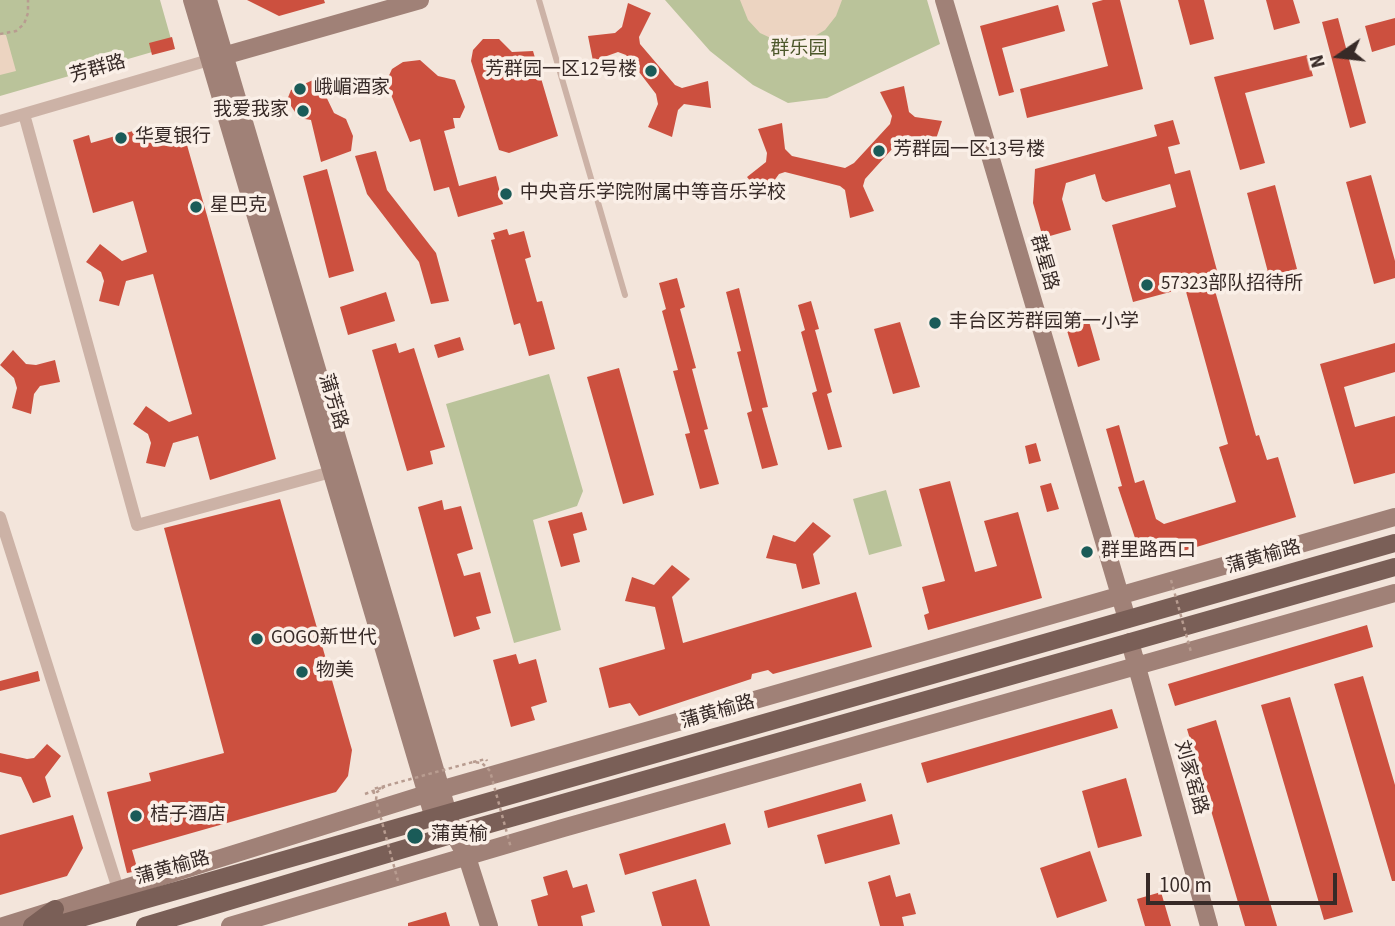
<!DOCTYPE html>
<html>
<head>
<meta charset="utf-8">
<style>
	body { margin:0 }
	#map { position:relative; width:1395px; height:926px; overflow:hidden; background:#f3e5db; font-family:"Source Sans 3",sans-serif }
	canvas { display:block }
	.north { position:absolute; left:1304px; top:21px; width:70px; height:70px; -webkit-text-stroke:5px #faefe7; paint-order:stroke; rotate:256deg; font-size:19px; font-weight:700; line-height:28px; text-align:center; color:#372a27 }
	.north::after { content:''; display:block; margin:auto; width:24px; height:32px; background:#372a27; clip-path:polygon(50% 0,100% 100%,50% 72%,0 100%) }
	.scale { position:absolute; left:1146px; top:873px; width:191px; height:32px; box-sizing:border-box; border:4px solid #372a27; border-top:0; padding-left:9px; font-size:21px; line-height:24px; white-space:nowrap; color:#372a27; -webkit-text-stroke:5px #faefe7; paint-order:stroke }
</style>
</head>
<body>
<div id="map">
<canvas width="1395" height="926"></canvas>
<div class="north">N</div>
<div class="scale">100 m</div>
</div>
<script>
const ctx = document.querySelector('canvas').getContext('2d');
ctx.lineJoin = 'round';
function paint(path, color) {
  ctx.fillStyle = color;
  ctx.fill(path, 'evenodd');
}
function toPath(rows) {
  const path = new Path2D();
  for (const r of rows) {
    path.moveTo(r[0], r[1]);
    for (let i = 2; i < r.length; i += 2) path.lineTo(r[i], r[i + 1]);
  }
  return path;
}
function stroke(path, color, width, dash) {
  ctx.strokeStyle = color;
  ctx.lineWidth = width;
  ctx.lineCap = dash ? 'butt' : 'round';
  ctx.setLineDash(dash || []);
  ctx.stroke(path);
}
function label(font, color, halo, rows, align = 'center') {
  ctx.font = font + ' "Source Sans 3","Noto Sans SC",sans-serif';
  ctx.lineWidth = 7;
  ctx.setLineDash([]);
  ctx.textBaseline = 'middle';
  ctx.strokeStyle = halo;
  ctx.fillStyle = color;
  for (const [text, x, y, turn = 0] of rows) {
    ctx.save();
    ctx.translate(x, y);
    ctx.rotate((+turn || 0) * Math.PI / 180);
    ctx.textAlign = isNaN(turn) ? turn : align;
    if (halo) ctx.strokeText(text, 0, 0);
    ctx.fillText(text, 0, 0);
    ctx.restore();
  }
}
paint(toPath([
	[0,0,160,0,173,46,0,96],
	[665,0,927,0,940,44,827,98,788,103,753,85,710,51],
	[549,374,583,491,577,506,533,520,561,630,514,643,446,404],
	[886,490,902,546,869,555,853,499]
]), '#bac39a');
paint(toPath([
	[740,0,842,0,836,16,825,30,810,39,793,43,775,40,760,33,748,20],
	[0,34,6,35,16,71,0,75]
]), '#ecd4c1');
paint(toPath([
	[247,0,324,0,325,3,279,16],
	[1103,0,1120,0,1143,89,1027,118,1020,89,1108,66,1092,3],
	[1178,0,1204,0,1214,39,1190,45],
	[1266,0,1293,0,1300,23,1274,30],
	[628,3,651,13,639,37,640,44,675,85,682,88,708,81,711,108,684,104,678,110,672,137,648,127,658,104,656,94,626,55,618,52,593,61,588,36,615,33,622,27],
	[1058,5,1065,31,1002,48,1014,92,999,96,980,26],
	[1338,18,1366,123,1350,128,1322,22],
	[1395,18,1395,45,1372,52,1365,26],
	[172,37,175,49,152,55,149,43],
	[483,39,499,39,512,52,533,51,558,136,509,153,499,150,471,61,473,50],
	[1307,55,1313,76,1245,93,1265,163,1240,170,1214,77],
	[420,60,438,76,455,80,465,107,460,118,453,118,455,128,444,131,459,186,496,176,503,204,458,217,449,187,434,191,420,139,410,142,386,82,392,69,403,62],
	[313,80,321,86,334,113,346,119,353,136,351,151,321,162,311,120,299,118,287,100,291,90],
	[904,86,909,112,915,117,942,121,934,145,908,135,902,138,865,179,863,186,874,211,850,218,845,190,840,186,785,172,779,174,763,196,747,177,766,162,767,153,758,129,782,123,785,149,792,156,845,168,854,163,890,124,892,116,880,92],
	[1173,120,1180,144,1168,147,1175,174,1190,170,1219,278,1212,280,1256,436,1259,435,1267,460,1278,457,1296,517,1160,558,1137,544,1118,487,1122,486,1106,429,1119,425,1135,483,1144,480,1156,519,1164,524,1236,502,1219,447,1228,444,1185,288,1133,302,1112,225,1176,207,1170,184,1106,202,1102,199,1095,174,1066,183,1062,199,1071,230,1043,238,1033,203,1035,169,1157,136,1154,125],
	[154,125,174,129,187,145,276,459,210,480,198,436,173,443,165,467,146,463,151,443,148,434,133,424,146,406,169,422,192,414,153,274,126,281,119,306,99,301,104,281,101,272,86,262,100,244,122,261,147,252,133,201,93,213,73,140,89,135,91,143],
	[376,151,387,190,436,253,449,301,431,304,419,262,367,194,355,156],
	[327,169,354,271,329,278,303,176],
	[1371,175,1395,261,1395,278,1374,284,1346,182],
	[1275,185,1297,269,1269,276,1247,193],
	[507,229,509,235,524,231,531,257,525,259,537,302,542,301,555,349,529,356,520,323,514,325,491,240,495,239,493,233],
	[677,278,685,307,680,309,696,368,692,369,708,429,704,430,719,484,700,489,685,434,690,433,673,371,678,370,662,311,666,309,659,283],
	[739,288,768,407,762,408,778,465,762,469,747,413,752,411,737,352,741,351,726,292],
	[386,292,395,321,348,335,340,307],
	[811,301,819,329,815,330,832,392,827,394,842,447,828,450,812,393,817,391,801,332,805,330,798,305],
	[1088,318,1100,360,1078,367,1065,324],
	[900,322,920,387,893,394,874,329],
	[460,337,464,350,438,358,434,345],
	[396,343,399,353,414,348,445,447,430,451,433,464,407,471,372,350],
	[1395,343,1395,372,1344,387,1355,427,1395,416,1395,473,1354,484,1320,364],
	[13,350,26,364,36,365,55,360,60,382,40,386,34,394,31,414,12,408,17,388,14,378,0,365],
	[619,368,654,495,623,504,587,377],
	[1036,443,1041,461,1029,464,1025,446],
	[950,481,975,572,997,566,984,521,1018,512,1042,598,928,630,924,615,929,613,922,587,945,581,919,489],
	[1051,483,1059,509,1047,512,1040,486],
	[280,499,352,750,348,776,336,792,132,850,138,871,127,873,107,792,151,781,149,773,224,753,164,528],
	[442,500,444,510,461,506,473,549,457,554,464,576,480,572,491,613,476,617,480,629,454,637,418,507],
	[582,512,587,530,573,534,580,562,561,567,548,521],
	[813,522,831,536,813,554,820,584,802,589,796,564,766,558,773,535,795,542],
	[672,565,690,579,672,597,683,643,856,592,872,647,773,674,768,670,752,674,751,679,639,716,630,703,609,708,599,668,665,649,655,607,625,601,632,577,654,585],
	[1367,625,1373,647,1175,706,1168,684],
	[516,654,519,664,536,659,547,702,531,707,535,720,511,727,493,660],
	[38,671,40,681,0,691,0,681],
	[1363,676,1395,785,1395,881,1392,881,1334,684],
	[1290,697,1353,912,1324,920,1261,705],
	[1112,709,1118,728,927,783,921,763],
	[1216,720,1250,835,1277,926,1245,926,1187,729],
	[47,744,61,756,45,777,51,797,33,803,21,777,0,772,0,753,27,759,34,758],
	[1126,778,1142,836,1098,848,1082,791],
	[861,783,866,801,768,828,764,811],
	[892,814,900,844,825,864,817,835],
	[73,815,83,848,67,876,0,895,0,835],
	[725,823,731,844,625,875,619,854],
	[1090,851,1107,901,1057,918,1040,868],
	[567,870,573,888,587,884,595,912,581,916,583,926,538,926,531,900,548,895,543,877],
	[890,875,896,897,910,893,916,914,902,917,904,926,880,926,868,882],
	[696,879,710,926,662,926,652,892],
	[1161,892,1171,926,1145,926,1137,899],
	[446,912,450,926,408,926,408,923]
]), '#cc503f');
stroke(toPath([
	[0,34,16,31,24,24,28,13,28,0],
	[473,762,486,759,487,761],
	[365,794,381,788],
	[374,794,373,789,385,786]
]), '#b89c90', 2.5, [3.5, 3.5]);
stroke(toPath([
	[539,0,625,295]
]), '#ccb2a6', 6);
stroke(toPath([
	[24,114,137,525,331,472],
	[0,121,209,60],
	[0,517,118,889]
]), '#ccb2a6', 12);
stroke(toPath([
	[192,0,433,815,446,827],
	[208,0,454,834,467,857,489,926],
	[944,0,1127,619],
	[216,58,420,0],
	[1130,642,1209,926],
	[3,926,426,794,1395,517],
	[230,926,563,828,1395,593]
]), '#a08177', 18);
stroke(toPath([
	[32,926,55,909],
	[53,926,1395,543],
	[145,926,454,834,1395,567]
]), '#7a5f57', 18);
stroke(toPath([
	[1171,580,1191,652],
	[398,881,376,800,377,792,385,786,473,762,482,763,490,771,511,848]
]), '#b89c90', 2.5, [3.5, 3.5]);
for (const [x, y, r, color] of [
	[651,71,7,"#1a5b58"],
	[300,89,7,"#1a5b58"],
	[303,111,7,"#1a5b58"],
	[121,138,7,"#1a5b58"],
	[879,151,7,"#1a5b58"],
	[506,194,7,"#1a5b58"],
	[196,207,7,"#1a5b58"],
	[1147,285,7,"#1a5b58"],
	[935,323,7,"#1a5b58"],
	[1087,552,7,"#1a5b58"],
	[257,639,7,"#1a5b58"],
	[302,672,7,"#1a5b58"],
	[136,816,7,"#1a5b58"],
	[415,836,9,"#1a5b58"]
]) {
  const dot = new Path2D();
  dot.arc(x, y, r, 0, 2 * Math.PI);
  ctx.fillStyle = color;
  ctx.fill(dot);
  stroke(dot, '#faefe7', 2.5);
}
label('19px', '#4c572a', '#faefe7', [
	["群乐园",799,50]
]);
label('19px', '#372a27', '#faefe7', [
	["芳群路",98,70,-16],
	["群星路",1043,263,74],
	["蒲芳路",332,402,73],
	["蒲黄榆路",1264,558,-16],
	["蒲黄榆路",718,713,-16],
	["刘家窑路",1190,778,74],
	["蒲黄榆路",173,869,-16]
]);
label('19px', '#372a27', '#faefe7', [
	["芳群园一区12号楼",637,71,"right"],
	["峨嵋酒家",314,89],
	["我爱我家",289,111,"right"],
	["华夏银行",135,138],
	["芳群园一区13号楼",893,151],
	["中央音乐学院附属中等音乐学校",520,194],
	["星巴克",210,207],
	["57323部队招待所",1161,285],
	["丰台区芳群园第一小学",949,323],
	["群里路西口",1101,552],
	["GOGO新世代",271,639],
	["物美",316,672],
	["桔子酒店",150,816],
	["蒲黄榆",431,836]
], 'left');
</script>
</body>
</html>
